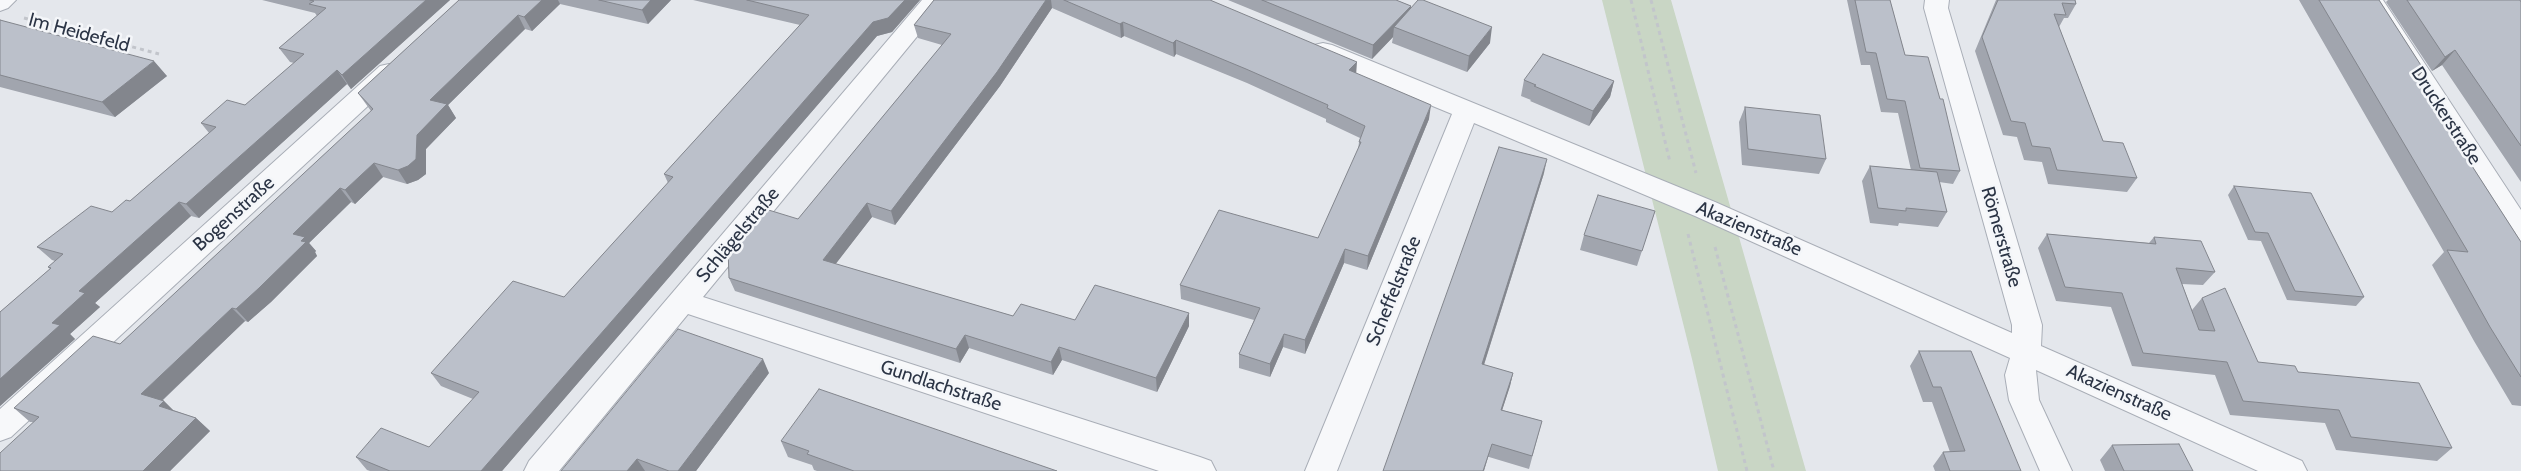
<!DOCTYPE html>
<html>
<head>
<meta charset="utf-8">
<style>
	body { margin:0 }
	canvas { display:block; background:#e4e7ec }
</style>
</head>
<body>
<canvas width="2521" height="471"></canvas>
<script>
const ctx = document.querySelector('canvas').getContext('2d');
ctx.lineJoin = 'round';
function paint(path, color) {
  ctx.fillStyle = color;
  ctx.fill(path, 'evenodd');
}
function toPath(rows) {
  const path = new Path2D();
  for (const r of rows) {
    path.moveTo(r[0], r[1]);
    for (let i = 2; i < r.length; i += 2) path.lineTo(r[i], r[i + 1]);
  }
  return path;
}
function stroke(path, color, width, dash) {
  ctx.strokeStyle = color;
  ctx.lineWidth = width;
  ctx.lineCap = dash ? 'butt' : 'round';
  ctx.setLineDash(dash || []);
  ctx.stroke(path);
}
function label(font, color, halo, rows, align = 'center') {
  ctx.font = font + ' Cabin,sans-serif';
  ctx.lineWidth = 5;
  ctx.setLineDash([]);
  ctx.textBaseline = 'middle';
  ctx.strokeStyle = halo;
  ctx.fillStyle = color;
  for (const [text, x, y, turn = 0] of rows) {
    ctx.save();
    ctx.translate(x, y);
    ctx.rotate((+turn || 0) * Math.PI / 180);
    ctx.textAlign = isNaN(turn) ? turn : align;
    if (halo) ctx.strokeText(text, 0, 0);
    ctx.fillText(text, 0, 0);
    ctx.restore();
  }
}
paint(toPath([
	[1602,0,1671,0,1806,471,1718,471,1692,359]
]), '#c9d6c5');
const street = toPath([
	[0,0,16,0,8,8,0,11,0,0],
	[922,0,947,0,703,297,1200,457,1211,461,1216,471,1159,471,688,314,559,471,524,471,529,461,922,0],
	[1925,0,1949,0,1948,8,2042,325,2041,346,2302,461,2307,471,2258,471,2036,370,2039,400,2072,471,2040,471,2009,400,2005,375,2010,358,1695,216,1474,123,1337,471,1305,471,1452,114,1314,57,1311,51,1314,45,1323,43,1332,45,1715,202,2012,333,2012,325,1924,8,1925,0],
	[2359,0,2383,0,2521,210,2521,242,2511,239,2359,0],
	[389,64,398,66,401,72,398,78,11,437,0,441,0,409,380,66,389,64]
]);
stroke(street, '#a9aeb7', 2);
stroke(toPath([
	[1631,0,1670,162],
	[1651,0,1696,173],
	[24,18,159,54],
	[1688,234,1747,471],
	[1715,247,1774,471]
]), '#c2c5cb', 3, [4, 4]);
paint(street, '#f7f8fa');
paint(toPath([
	[262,0,450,0,351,89,347,84,199,218,191,216,95,303,100,307,70,334,75,339,0,406,0,312,50,269,48,267,55,261,52,260,37,247,112,212,130,201,209,133,201,123,245,105,294,63,290,62,279,48,317,16,315,13],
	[459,0,671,0,648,24,560,4,532,31,525,29,448,105,456,118,426,149,426,174,418,180,407,184,383,177,355,204,351,202,309,243,316,251,315,252,317,256,271,302,248,322,245,321,162,401,164,401,173,410,196,418,210,431,170,471,0,471,33,422,30,422,14,408,120,344,371,111,358,93],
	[693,0,920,0,892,32,877,36,502,471,370,471,367,470,356,457,429,447,473,399,441,386,431,373,564,297,668,183,664,174,800,25],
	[934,0,1210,0,1356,73,1429,119,1367,270,1344,263,1305,354,1283,347,1270,377,1239,368,1239,354,1254,320,1181,299,1180,285,1318,238,1358,150,1359,142,1360,138,1326,122,1326,119,1247,83,1176,54,1174,57,1124,36,1121,38,1052,8,1000,86,895,225,872,217,835,264,1013,316,1075,320,1189,313,1189,326,1157,392,1062,360,1053,375,969,348,960,363,735,291,729,278,798,219,942,45,918,38,914,25],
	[1228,0,1396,0,1411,6,1411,8,1490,43,1467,72,1392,43,1393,37,1372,59],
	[1847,0,1890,0,1905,55,1960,171,1953,184,1939,182,1947,212,1938,227,1899,223,1898,226,1870,223,1862,181,1870,166,1911,170,1898,113,1881,112,1870,65,1861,65],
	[1996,0,2075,0,2076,4,2068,18,2064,18,2059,27,2103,141,2137,178,2127,192,2048,184,2042,162,2024,160,2017,137,2003,135,1975,51],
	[2299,0,2379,0,2424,70,2416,79,2521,242,2521,406,2512,405,2474,341,2432,265,2444,252],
	[2388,0,2520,0,2521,2,2521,182,2442,65,2432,71,2386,2],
	[0,20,167,76,115,117,0,87],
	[1524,80,1614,81,1610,97,1589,126,1530,101,1531,100,1521,96],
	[1745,107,1826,159,1819,174,1742,165,1739,122],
	[1544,173,1484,365,1513,373,1510,386,1502,410,1542,421,1529,469,1489,457,1383,471],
	[2234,186,2364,297,2356,306,2287,300,2261,241,2248,240,2228,195],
	[1655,211,1637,266,1580,250,1584,235],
	[2047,234,2149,243,2154,237,2215,272,2203,285,2182,284,2192,310,2202,298,2258,362,2298,372,2452,448,2437,461,2336,450,2325,423,2230,415,2215,375,2132,366,2111,307,2056,301,2038,248],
	[1919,351,2021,471,1935,471,1933,466,1943,452,1950,452,1932,402,1923,402,1910,366],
	[769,373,696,471,561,471],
	[781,441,1057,471,817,471,814,470,812,465,788,457],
	[2112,445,2193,471,2105,471,2100,460]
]), '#a1a5ae');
paint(toPath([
	[426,0,450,0,351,89,342,75],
	[542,0,558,0,560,4,532,31,524,17],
	[651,0,671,0,648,24,642,10],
	[905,0,920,0,892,32,877,36,502,471,481,471,873,22],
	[1046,0,1051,0,1052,8,1000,86,895,225,891,211],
	[1411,6,1410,20,1394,27,1393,37,1372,59,1373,45],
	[518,15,525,29,448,105,456,118,426,149,426,174,418,180,407,184,398,170,417,135,430,100],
	[1123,22,1124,36,1121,38,1120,24],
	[1492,27,1490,43,1467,72,1469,56],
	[1176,40,1176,54,1174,57,1173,43],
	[2455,50,2442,65,2432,71,2445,57],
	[154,61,167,76,115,117,102,102],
	[1357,62,1356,76,1349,70],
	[337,70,347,84,199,218,186,204],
	[2424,70,2411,85,2414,76],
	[1614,81,1610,97,1589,126,1593,111],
	[1431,105,1429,119,1367,270,1368,256],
	[1547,159,1544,173,1480,377,1482,364],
	[374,163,383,177,355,204,345,190],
	[340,188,351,202,309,243,316,251,315,252,317,256,271,302,248,322,236,309,293,234],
	[179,202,191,216,95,303,100,307,70,334,75,339,0,406,0,379,52,323,79,291],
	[867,203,872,217,828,274,823,260],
	[1345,249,1344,263,1305,354,1305,340],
	[232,308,245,321,155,407,141,394],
	[1189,313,1189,326,1157,392,1156,378],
	[1284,334,1283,347,1270,377,1270,364],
	[965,335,969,348,960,363,956,349],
	[1059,347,1062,360,1053,375,1051,362],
	[763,359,769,373,696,471,678,471],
	[1513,373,1510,386,1498,423,1501,410],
	[164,401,178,415,159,406],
	[196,418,210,431,170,471,143,471],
	[1492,444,1484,471,1483,471],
	[637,459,645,471,627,471]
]), '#83868d');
const building = toPath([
	[310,0,426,0,342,75,337,70,186,204,179,202,79,291,85,293,52,323,60,325,0,379,0,312,51,268,48,267,63,254,37,247,91,206,112,212,126,200,130,201,216,127,201,123,227,100,245,105,304,54,279,48,326,8,309,4,314,1,310,0],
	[459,0,542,0,524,17,518,15,430,100,447,104,417,135,416,159,408,166,398,170,374,163,345,190,340,188,293,234,305,237,301,241,306,242,259,288,236,309,232,308,141,394,164,401,159,406,196,418,143,471,0,471,0,453,39,417,14,408,93,336,120,344,373,109,358,93,459,0],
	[599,0,651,0,642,10,599,0],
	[747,0,905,0,888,18,873,22,481,471,390,471,356,457,381,428,429,447,479,392,431,373,513,281,564,297,673,177,664,174,809,15,747,0],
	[934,0,1046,0,997,72,891,211,867,203,823,260,1013,316,1021,304,1075,320,1095,285,1189,313,1156,378,1059,347,1051,362,965,335,956,349,729,278,728,248,762,208,798,219,951,34,914,25,934,0],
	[1064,0,1210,0,1357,62,1349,70,1431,105,1368,256,1345,249,1305,340,1284,334,1270,364,1239,354,1260,308,1180,285,1219,210,1318,238,1361,142,1359,142,1365,126,1327,108,1328,105,1246,69,1176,40,1173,43,1123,22,1120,24,1064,0],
	[1262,0,1396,0,1411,6,1373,45,1262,0],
	[1418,0,1423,0,1492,27,1469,56,1394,27,1418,0],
	[1855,0,1890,0,1905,55,1928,57,1940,99,1943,99,1960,171,1920,168,1905,101,1887,99,1876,53,1866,52,1855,0],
	[1998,0,2075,0,2076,4,2062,3,2066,15,2054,14,2103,141,2123,143,2137,178,2057,170,2050,148,2032,146,2025,123,2011,121,1982,37,1998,0],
	[2319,0,2379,0,2424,70,2414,76,2521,242,2521,377,2490,327,2447,250,2468,252,2319,0],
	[2407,0,2520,0,2521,2,2521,146,2455,50,2445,57,2407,0],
	[0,20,154,61,102,102,0,75,0,20],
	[1543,54,1614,81,1593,111,1534,86,1536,85,1524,80,1543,54],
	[1745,107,1820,115,1826,159,1748,149,1745,107],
	[1499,147,1547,159,1482,364,1513,373,1501,410,1542,421,1532,456,1492,444,1483,471,1383,471,1499,147],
	[1870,166,1937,172,1947,212,1906,208,1906,211,1878,208,1870,166],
	[2234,186,2311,193,2364,297,2295,291,2268,233,2255,232,2234,186],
	[1598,195,1655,211,1642,251,1584,235,1598,195],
	[2047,234,2156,244,2154,237,2201,241,2215,272,2176,268,2199,330,2215,331,2202,298,2225,288,2258,362,2295,366,2298,372,2419,383,2452,448,2351,437,2339,410,2243,401,2227,362,2143,353,2122,293,2065,287,2047,234],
	[678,329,763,359,678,471,669,471,637,459,627,471,561,471,678,329],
	[1919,351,1971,351,2021,471,1950,471,1943,452,1965,451,1941,387,1933,387,1919,351],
	[819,389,1057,471,854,471,807,454,809,451,781,441,819,389],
	[2179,444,2193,471,2124,471,2112,445,2179,444]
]);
paint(building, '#bbc0ca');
stroke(building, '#83868d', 1);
label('19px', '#2b3445', '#f4f6f9', [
	["Im Heidefeld",79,33,15],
	["Druckerstraße",2446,116,57],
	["Bogenstraße",234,214,-42],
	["Akazienstraße",1749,229,23],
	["Schlägelstraße",738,235,-50],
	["Römerstraße",2001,237,74],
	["Scheffelstraße",1394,291,-68],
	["Gundlachstraße",941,386,18],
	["Akazienstraße",2119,393,24]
]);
</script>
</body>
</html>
